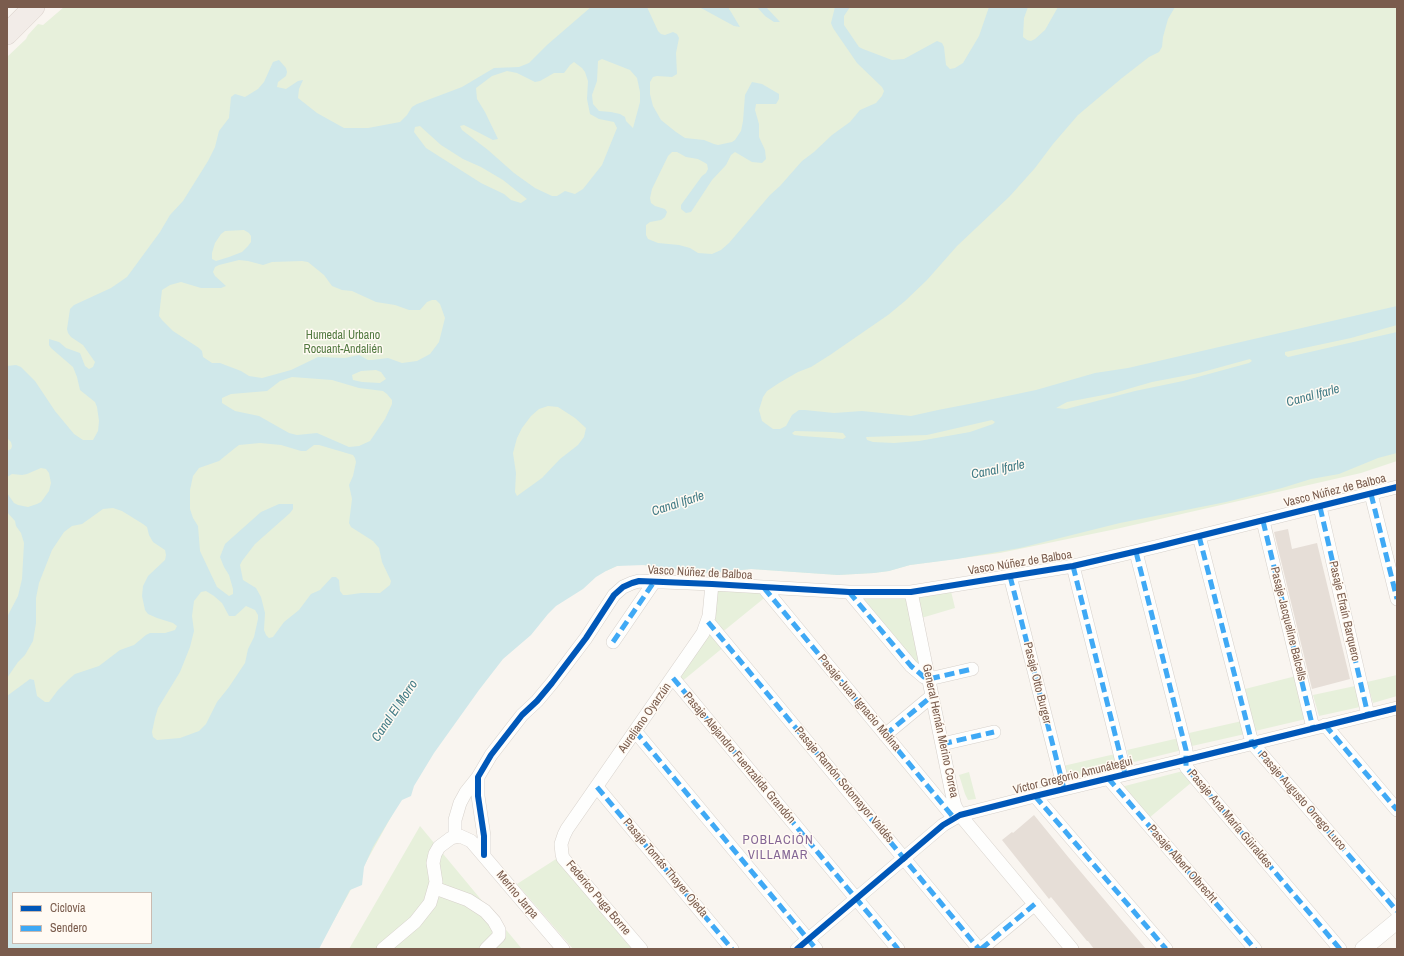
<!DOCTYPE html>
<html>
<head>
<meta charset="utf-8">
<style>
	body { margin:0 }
	#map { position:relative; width:1404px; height:956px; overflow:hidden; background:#f9f5f0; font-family:"Archivo Narrow",sans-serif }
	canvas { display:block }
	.frame { position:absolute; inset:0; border:8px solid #7a5c4d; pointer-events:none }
	.legend { position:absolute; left:12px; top:892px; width:140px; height:52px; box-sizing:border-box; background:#fffaf3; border:1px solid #cabbb1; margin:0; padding:5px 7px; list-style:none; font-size:12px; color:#7a5c4d }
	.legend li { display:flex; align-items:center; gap:8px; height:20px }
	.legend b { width:20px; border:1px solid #cabbb1 }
</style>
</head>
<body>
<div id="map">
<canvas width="1404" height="956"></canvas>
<div class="frame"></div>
<ul class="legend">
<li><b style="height:5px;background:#0057b8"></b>Ciclovía</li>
<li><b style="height:5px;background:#3fa9f5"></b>Sendero</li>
</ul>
</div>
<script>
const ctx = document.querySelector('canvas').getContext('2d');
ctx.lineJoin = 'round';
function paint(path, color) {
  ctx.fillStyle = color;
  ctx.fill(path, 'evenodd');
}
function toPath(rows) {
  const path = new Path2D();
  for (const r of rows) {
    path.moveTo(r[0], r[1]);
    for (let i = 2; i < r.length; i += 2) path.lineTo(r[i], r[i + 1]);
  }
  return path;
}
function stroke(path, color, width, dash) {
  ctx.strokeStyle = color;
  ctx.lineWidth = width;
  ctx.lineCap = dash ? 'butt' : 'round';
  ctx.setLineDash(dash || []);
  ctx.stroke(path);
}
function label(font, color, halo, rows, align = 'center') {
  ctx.font = font + ' "Archivo Narrow",sans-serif';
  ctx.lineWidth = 3;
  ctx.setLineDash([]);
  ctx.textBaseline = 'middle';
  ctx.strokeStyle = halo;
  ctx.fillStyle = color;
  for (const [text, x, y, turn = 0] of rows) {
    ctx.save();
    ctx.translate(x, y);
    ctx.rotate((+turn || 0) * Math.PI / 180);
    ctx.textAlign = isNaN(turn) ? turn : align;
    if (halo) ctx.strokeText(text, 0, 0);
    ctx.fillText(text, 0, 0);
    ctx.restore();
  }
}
paint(toPath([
	[64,7,1397,7,1397,461,1361,473,1116,529,1000,553,910,565,889,571,874,573,838,575,751,569,723,572,699,573,664,567,630,564,617,566,606,571,618,556,547,610,485,674,422,761,318,949,7,949,7,57,26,39,28,35,38,24,43,25],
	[13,893,151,893,151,943,13,943],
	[713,585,763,589,768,595,720,634,710,616],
	[950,587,955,608,918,619,912,593],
	[852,593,910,593,927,677],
	[707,630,725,646,680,683,675,677],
	[1397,675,1397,696,1373,703,1367,682],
	[1296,676,1306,719,1255,731,1245,689],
	[1355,686,1360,707,1319,716,1313,695],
	[1242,721,1245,734,1192,746,1189,733],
	[1179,738,1182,750,1130,763,1127,750],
	[1115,754,1118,766,1066,778,1063,766],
	[1183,771,1192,782,1149,818,1121,787],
	[969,772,976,799,968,800,965,794,959,775],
	[420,826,522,949,349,949],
	[556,859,632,949,573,949,517,884]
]), '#e7f0db');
paint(toPath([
	[591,7,647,7,658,31,661,34,665,35,673,32,677,34,679,38,676,53,677,74,672,77,657,76,653,77,650,82,650,94,653,106,661,120,676,132,685,138,704,140,714,144,718,145,732,142,735,140,741,131,743,121,745,95,752,82,762,84,779,94,779,99,776,104,756,104,755,110,759,124,759,137,765,150,766,159,762,163,752,162,735,152,731,155,726,165,712,180,691,212,686,213,681,209,681,205,702,176,706,173,708,169,707,164,698,159,686,157,677,152,672,152,668,156,652,189,650,198,651,203,655,206,665,209,667,212,665,217,661,220,650,222,646,225,646,235,648,239,658,243,679,245,690,248,698,253,712,254,721,250,729,243,770,195,780,186,802,161,814,152,832,135,850,122,860,110,876,103,882,96,884,91,882,87,857,63,833,28,831,23,835,7,850,7,844,16,844,25,859,47,863,49,892,60,904,59,937,41,942,43,944,47,946,65,950,69,955,68,963,63,979,36,989,7,1028,7,1024,18,1023,37,1027,40,1031,41,1035,39,1045,30,1058,7,1175,7,1168,19,1163,37,1162,47,1159,52,1149,57,1122,78,1078,115,1053,144,1035,168,1010,196,957,246,927,280,905,301,888,315,830,355,811,367,798,372,779,383,767,391,763,397,759,410,762,421,773,429,780,429,786,426,792,415,799,410,805,410,834,413,862,411,911,416,938,410,974,403,1036,390,1095,373,1128,368,1397,306,1397,325,1351,338,1290,351,1285,352,1285,355,1288,357,1397,332,1397,453,1378,458,1339,474,1311,479,1282,488,1226,502,1120,523,1020,548,957,559,910,565,889,571,874,573,838,575,751,569,723,572,699,573,644,565,617,566,606,571,596,577,583,589,556,606,548,614,531,635,503,659,479,690,434,753,414,786,411,796,402,800,388,822,373,847,364,867,362,885,350,890,319,949,7,949,7,696,30,679,34,680,37,696,45,702,49,702,58,690,68,680,75,674,99,666,120,650,134,645,146,635,150,633,165,633,175,630,177,626,173,623,157,618,148,614,145,610,142,596,143,586,148,576,165,560,166,555,165,550,153,542,149,535,147,527,143,524,122,511,113,508,103,509,82,524,72,526,64,532,52,550,39,583,36,598,36,623,33,641,25,655,18,662,7,678,7,617,18,596,22,579,24,543,21,533,16,526,15,521,7,512,7,493,14,503,18,505,28,507,37,504,41,502,49,491,51,483,49,473,46,469,41,468,27,474,22,475,12,474,7,477,7,451,11,449,12,446,11,442,7,438,7,366,16,365,21,367,35,381,55,411,74,434,83,440,93,440,98,431,99,421,97,407,95,402,80,390,77,377,73,367,51,348,49,345,49,339,59,342,66,348,80,353,85,366,89,369,93,367,95,362,83,345,71,337,68,333,67,329,70,309,74,305,111,288,127,277,160,232,170,215,183,201,208,161,215,147,219,131,229,118,231,97,235,94,245,97,258,89,264,82,273,62,279,60,286,68,287,72,286,76,278,82,277,87,286,89,298,81,303,80,299,89,298,98,317,113,344,128,368,128,400,122,407,115,412,107,417,104,462,87,494,68,519,67,529,63,547,45],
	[602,59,630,70,637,78,640,92,640,102,633,128,626,121,625,117,620,114,611,112,599,111,593,104,592,95,597,81,598,61],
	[574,62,582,68,585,72,588,81,587,99,590,114,599,119,614,122,617,128,602,165,583,189,575,194,565,191,557,196,552,196,535,188,514,173,488,150,462,130,460,126,464,125,493,140,498,139,485,112,477,99,476,88,492,76,507,71,517,73,535,82,540,81,554,73,564,73,570,65],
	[420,126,441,145,463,159,481,167,503,180,527,199,521,203,511,200,504,194,481,183,426,148,414,132,415,127],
	[244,230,249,233,251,236,251,242,248,246,242,252,229,257,216,261,212,259,212,253,215,243,221,234,225,231],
	[239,260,248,261,263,265,272,262,302,261,308,262,324,275,332,286,342,290,352,291,376,302,395,305,409,310,420,310,427,302,432,300,436,300,440,304,445,318,439,342,430,354,417,361,402,363,388,358,372,360,368,360,359,355,345,358,318,357,291,370,262,378,249,376,241,371,220,363,212,363,203,357,202,351,199,348,173,331,162,320,159,316,162,290,170,285,181,282,201,288,221,288,226,286,215,276,213,272,215,267,219,265],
	[1250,359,1252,361,1249,363,1183,381,1135,391,1066,409,1056,408,1067,402,1114,393,1152,382,1199,373],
	[376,370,381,372,386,379,380,383,362,382,353,380,352,375,361,371],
	[292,377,332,380,359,388,383,391,387,394,392,400,392,404,385,419,370,441,359,446,349,447,317,433,297,435,289,433,259,416,235,411,222,403,222,398,231,394,267,391,280,381],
	[548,406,558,407,575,418,586,428,584,437,578,445,560,459,542,478,517,496,515,492,516,473,513,453,517,438,522,428,531,416,539,409],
	[992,420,995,422,993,424,970,432,919,441,894,443,873,442,867,440,866,437,927,435],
	[795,431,833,432,843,433,846,437,843,439,802,436,794,435,792,433],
	[260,443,281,445,301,451,306,451,314,445,319,445,353,455,355,458,356,462,353,476,349,485,352,499,349,523,351,527,373,541,379,548,382,562,391,581,390,585,380,593,361,593,347,595,343,595,340,591,339,580,336,577,332,577,320,590,311,594,299,610,284,622,273,637,269,638,266,635,264,630,265,613,261,597,256,588,243,580,240,565,242,561,255,544,290,513,293,509,293,504,279,504,261,512,225,544,220,557,224,567,229,575,233,589,233,594,229,596,217,587,200,551,198,526,193,518,190,509,190,490,193,476,199,468,219,461,235,448,239,445],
	[206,591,214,596,222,603,229,616,235,616,246,606,255,610,258,615,258,619,254,637,248,649,245,663,229,687,217,702,206,724,199,731,180,738,157,740,153,737,152,732,155,718,158,708,180,672,190,647,194,631,192,616,194,601,201,592],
	[13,893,151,893,151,943,13,943],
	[696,7,728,7,740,27,734,26,701,8],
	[757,7,766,7,780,22,774,22,765,16]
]), '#d0e8ea');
paint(toPath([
	[1288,529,1292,549,1317,543,1350,679,1312,689,1274,532],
	[1034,815,1069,858,1146,949,1094,949,1088,941,1087,941,1051,897,1049,899,1002,840,1012,832,1013,833]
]), '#e6ded7');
const minor = toPath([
	[1371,494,1397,599],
	[1320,507,1368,715],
	[1263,521,1313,728],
	[1199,536,1252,743,1397,911],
	[1136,552,1186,750,1186,767,1340,949],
	[1073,566,1125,774],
	[1010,576,1064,789],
	[764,588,954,818],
	[849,592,911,666,924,677,929,679,972,669],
	[911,592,952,794,955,806,960,815,1072,949],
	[708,622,979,949],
	[613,642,654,582],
	[673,678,898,949],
	[1325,725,1397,810],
	[635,731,816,949],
	[885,735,932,696],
	[942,744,994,732],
	[1108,778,1255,949],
	[597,787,732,949],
	[1035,796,1166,949],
	[455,836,455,820,460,803,466,792,478,777],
	[484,855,484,836,478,796,478,777,491,755,522,715,537,701,552,683,586,638,614,595,623,587,632,583,639,581,712,584,849,592,911,592,1073,566,1155,547,1397,487],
	[435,888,468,900,485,911,494,921,499,930,499,936,486,949],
	[383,949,415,922,430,903,436,882,433,863,435,854,439,847,451,838,460,836,471,841,563,949],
	[641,949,563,858,562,854,561,844,564,835,567,829,703,633,709,616,712,584],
	[797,949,943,825,960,815,1035,796,1185,760,1397,708],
	[981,949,1035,904]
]);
const tertiary = toPath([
	[1363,949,1397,921]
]);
const trunk = toPath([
	[7,34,34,7]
]);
stroke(minor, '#d7d1cb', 14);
stroke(tertiary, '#d7d1cb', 17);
stroke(trunk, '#dad1cc', 22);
stroke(minor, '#fefefd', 13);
stroke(tertiary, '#fefefd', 16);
stroke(trunk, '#f2ece8', 21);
stroke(toPath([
	[1371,494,1397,599],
	[1320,507,1368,715],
	[1263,521,1313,728],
	[1199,536,1252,743,1397,911],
	[1136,552,1186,750,1186,767,1340,949],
	[1073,566,1125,774],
	[1010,576,1064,789],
	[764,588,954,818],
	[849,592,911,666,924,677,929,679,972,669],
	[708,622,979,949],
	[613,642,654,582],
	[673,678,898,949],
	[1325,725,1397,810],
	[635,731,816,949],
	[885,735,932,696],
	[942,744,994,732],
	[1108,778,1255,949],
	[597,787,732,949],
	[1035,796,1166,949],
	[981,949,1035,904]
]), '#3fa9f5', 5, [10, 5]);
stroke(toPath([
	[484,855,484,836,478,796,478,777,491,755,522,715,537,701,552,683,586,638,614,595,623,587,632,583,639,581,712,584,849,592,911,592,1073,566,1155,547,1397,487],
	[797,949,943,825,960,815,1035,796,1185,760,1397,708]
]), '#0057b8', 6);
label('12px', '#537a41', '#fffaf3', [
	["Humedal Urbano",343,336],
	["Rocuant-Andalién",343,350]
]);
label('12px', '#7a5c4d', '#fffaf3', [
	["Vasco Núñez de Balboa",1335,491,-14],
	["Vasco Núñez de Balboa",1020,563,-9],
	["Vasco Núñez de Balboa",700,573,3],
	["Pasaje Efraín Barquero",1344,611,77],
	["Pasaje Jacqueline Balcells",1288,624,76],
	["Pasaje Otto Burger",1037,683,76],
	["Pasaje Juan Ignacio Molina",859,703,50],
	["Aureliano Oyarzún",645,718,-55],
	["General Hernán Merino Correa",940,731,78],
	["Pasaje Alejandro Fuenzalida Grandón",739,758,50],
	["Víctor Gregorio Amunátegui",1073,776,-14],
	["Pasaje Ramón Sotomayor Valdés",844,785,50],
	["Pasaje Augusto Orrego Luco",1302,801,49],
	["Pasaje Ana María Güiraldes",1230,819,50],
	["Pasaje Albert Olbrecht",1182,864,49],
	["Pasaje Tomás Thayer Ojeda",665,868,50],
	["Merino Jarpa",517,895,50],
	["Federico Puga Borne",598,898,50]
]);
label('italic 13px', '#437c86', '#fffaf3', [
	["Canal Ifarle",1313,396,-15],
	["Canal Ifarle",998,470,-11],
	["Canal Ifarle",678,504,-18],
	["Canal El Morro",395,711,-56]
]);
ctx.letterSpacing = '1px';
label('13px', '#846695', '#fffaf3', [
	["POBLACIÓN",778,841],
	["VILLAMAR",778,856]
]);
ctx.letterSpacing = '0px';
</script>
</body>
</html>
